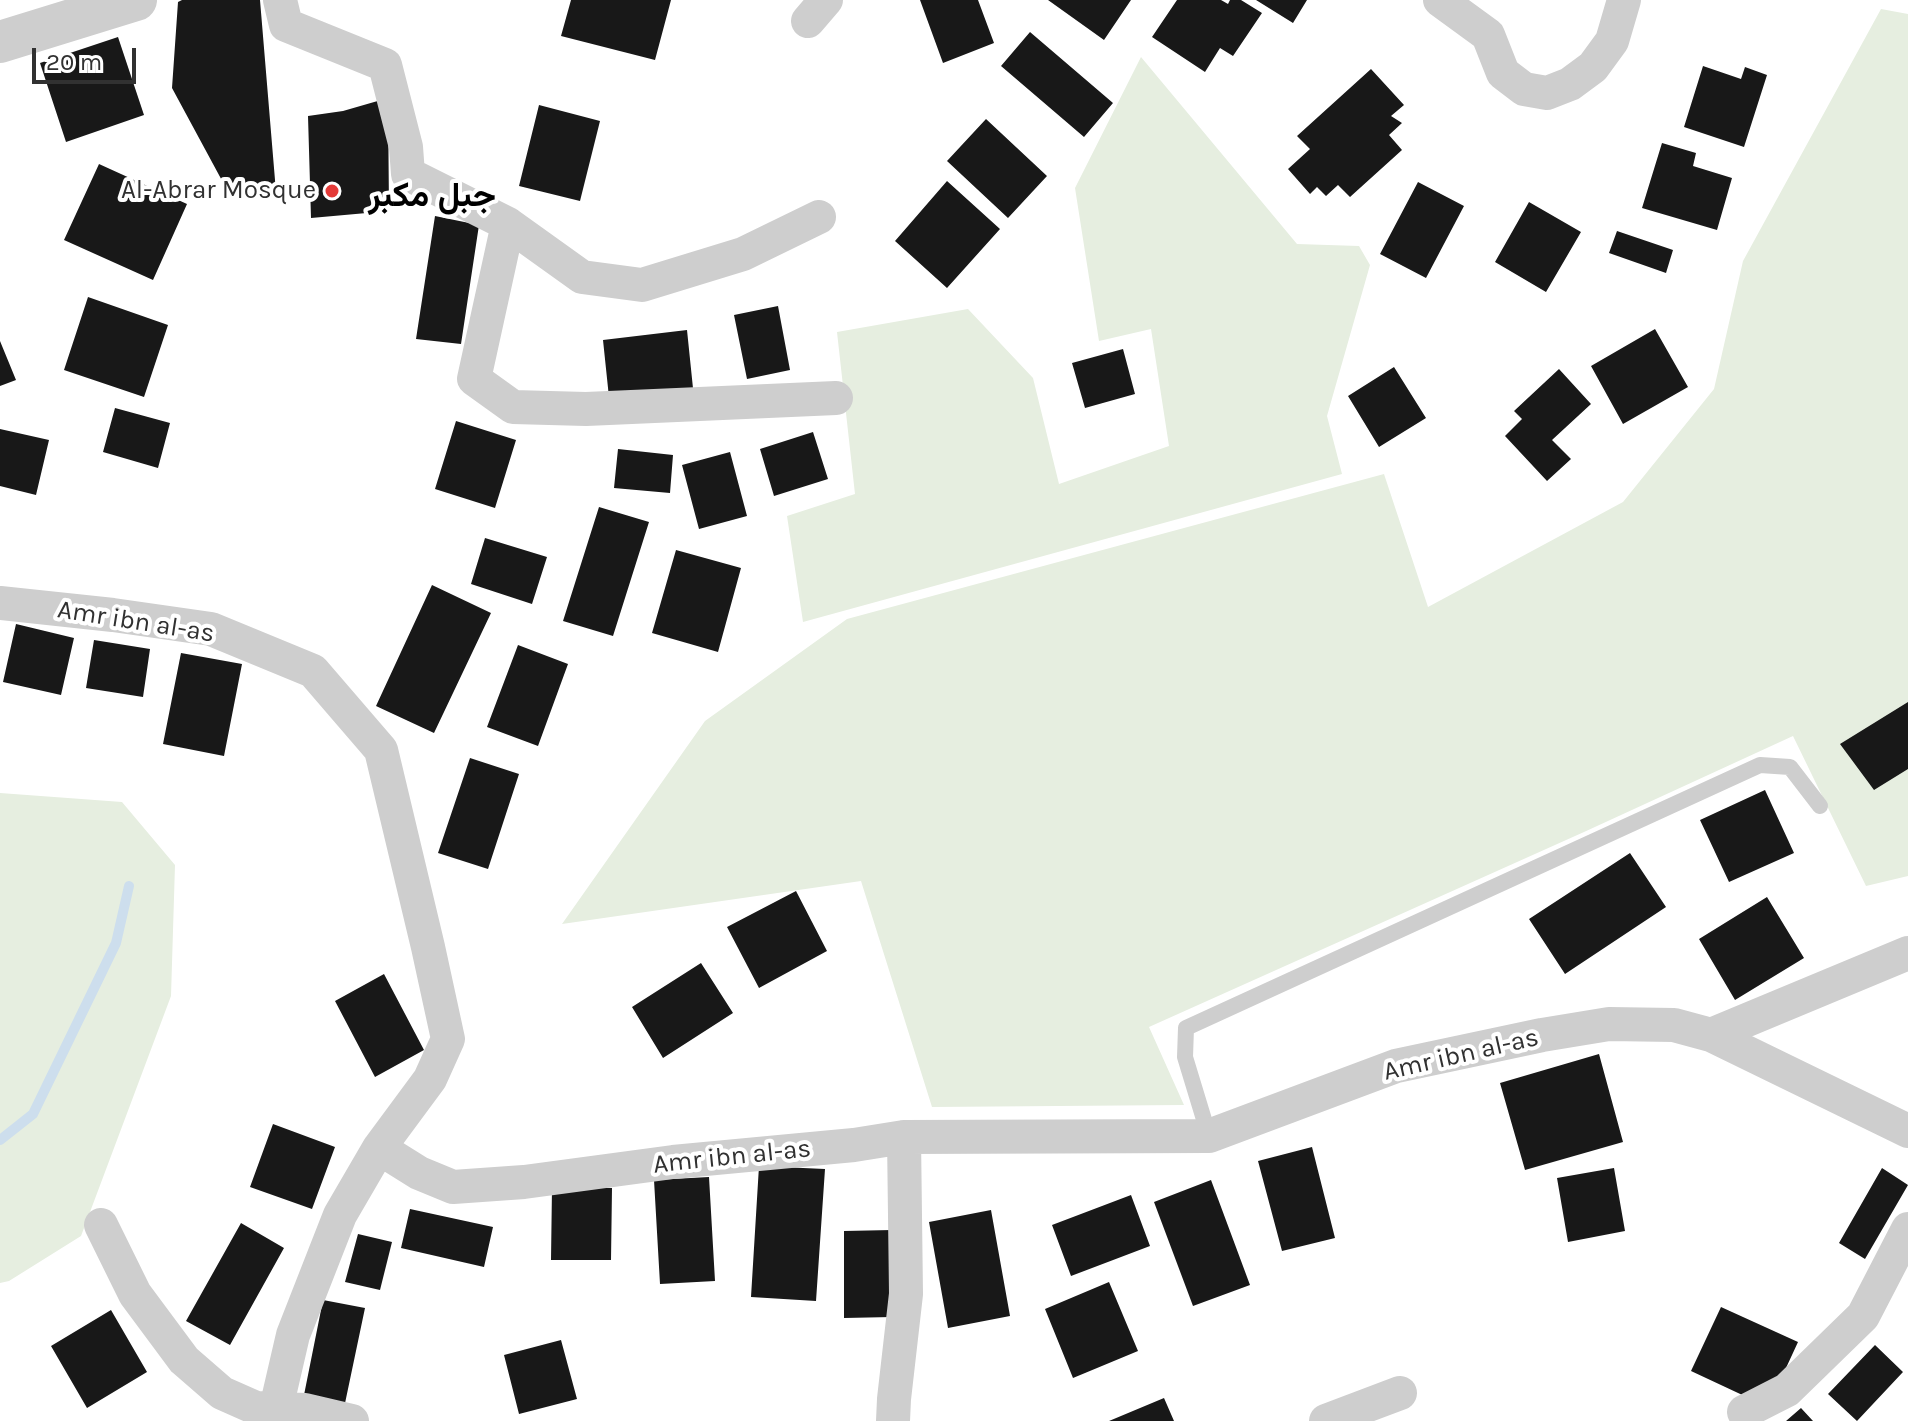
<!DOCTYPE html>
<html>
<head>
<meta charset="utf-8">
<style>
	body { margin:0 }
	#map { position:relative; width:1908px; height:1421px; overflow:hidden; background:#fff; font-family:Karla,sans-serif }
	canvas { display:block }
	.scale { position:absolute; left:32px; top:48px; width:104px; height:36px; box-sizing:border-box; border:4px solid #313131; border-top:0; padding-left:10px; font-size:24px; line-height:28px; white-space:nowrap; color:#313131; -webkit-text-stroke:6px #fff; paint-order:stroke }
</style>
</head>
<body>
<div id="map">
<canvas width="1908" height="1421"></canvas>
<div class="scale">20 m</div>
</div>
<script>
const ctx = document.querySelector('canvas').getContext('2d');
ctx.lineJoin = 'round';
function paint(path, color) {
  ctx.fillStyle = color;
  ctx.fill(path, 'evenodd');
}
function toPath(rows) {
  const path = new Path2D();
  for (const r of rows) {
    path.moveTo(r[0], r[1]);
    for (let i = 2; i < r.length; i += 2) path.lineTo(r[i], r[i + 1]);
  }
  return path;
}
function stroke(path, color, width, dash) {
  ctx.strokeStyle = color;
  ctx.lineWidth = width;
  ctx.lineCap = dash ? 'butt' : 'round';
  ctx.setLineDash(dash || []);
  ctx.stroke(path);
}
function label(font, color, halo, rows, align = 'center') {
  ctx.font = font + ' Karla,Vazirmatn,sans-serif';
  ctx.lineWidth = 8;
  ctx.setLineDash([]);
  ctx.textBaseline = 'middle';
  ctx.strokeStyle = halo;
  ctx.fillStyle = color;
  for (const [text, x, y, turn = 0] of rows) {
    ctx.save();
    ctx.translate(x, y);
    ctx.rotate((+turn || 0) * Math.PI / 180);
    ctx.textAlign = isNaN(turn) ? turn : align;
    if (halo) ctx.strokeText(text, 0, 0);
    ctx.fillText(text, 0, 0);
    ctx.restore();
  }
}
paint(toPath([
	[1881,9,1908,14,1908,876,1866,886,1793,736,1584,832,1149,1027,1184,1105,932,1107,861,881,562,924,705,721,847,619,1384,474,1428,607,1623,502,1714,389,1743,261],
	[1141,57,1297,244,1359,246,1370,265,1327,416,1342,474,803,622,787,516,855,494,837,332,968,309,1033,378,1059,484,1169,446,1151,329,1099,341,1075,188],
	[0,793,122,802,175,865,171,996,81,1236,9,1281,0,1283]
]), '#e6eee0');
stroke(toPath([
	[0,1140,33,1114,116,943,129,886]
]), '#cddeed', 10);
paint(toPath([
	[182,0,260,0,276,192,226,188,172,88,178,2],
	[571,0,671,0,655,60,561,36],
	[920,0,978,0,994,43,943,63],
	[1048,0,1131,0,1104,40],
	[1177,0,1221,0,1228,4,1230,0,1241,0,1262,13,1233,56,1220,48,1205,72,1152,37],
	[1256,0,1307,0,1293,23],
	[1030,32,1113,103,1084,137,1001,66],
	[118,37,144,115,66,142,40,63],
	[1703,66,1741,79,1745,67,1767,75,1744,147,1684,127],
	[1371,69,1404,105,1391,116,1402,123,1389,135,1402,150,1350,197,1338,185,1326,196,1317,187,1310,194,1288,169,1310,149,1297,136],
	[388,98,389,211,311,218,308,116,343,111],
	[539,105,600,121,580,201,519,186],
	[986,119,1047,176,1008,218,947,161],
	[1662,143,1696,153,1693,166,1732,178,1717,230,1642,208],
	[99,164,187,204,153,280,64,240],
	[947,181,1000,229,947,288,895,241],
	[1418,182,1464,206,1426,278,1380,254],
	[1529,202,1581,232,1546,292,1495,262],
	[435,216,479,225,461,344,416,339],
	[1617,231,1673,250,1666,273,1609,253],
	[88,297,168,325,144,397,64,370],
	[778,306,790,370,747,379,734,315],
	[1655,329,1688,387,1623,424,1591,366],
	[687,330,694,398,610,407,603,340],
	[0,341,16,380,0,386],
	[1123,349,1135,394,1085,408,1072,363],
	[1394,367,1426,418,1379,447,1348,396],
	[1559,369,1591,404,1552,440,1571,459,1547,481,1505,436,1522,419,1514,411],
	[115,408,170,423,158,468,103,452],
	[456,421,516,440,495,508,435,489],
	[0,429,49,440,36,495,0,486],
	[813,432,828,479,774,496,760,449],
	[618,449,673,455,670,493,614,488],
	[730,452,747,516,699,529,682,465],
	[599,507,649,522,613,636,563,621],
	[485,538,547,557,532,604,471,584],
	[676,550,741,568,718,652,652,633],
	[432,585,491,613,434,733,376,706],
	[16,624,74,638,61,695,3,682],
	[94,640,150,649,143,697,86,688],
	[518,645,568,664,538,746,487,727],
	[181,653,242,664,224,756,163,744],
	[1908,702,1908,769,1874,790,1840,744],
	[470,758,519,774,488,869,438,853],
	[1765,790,1794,853,1729,882,1700,820],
	[1630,853,1666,907,1565,974,1529,919],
	[796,891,827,951,759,988,727,927],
	[1767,897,1804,958,1735,1000,1699,939],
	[701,963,733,1013,663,1058,632,1007],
	[384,974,424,1050,375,1077,335,1001],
	[1599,1054,1623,1142,1525,1170,1500,1083],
	[273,1124,335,1147,312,1209,250,1187],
	[1312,1147,1335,1238,1282,1251,1258,1161],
	[759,1166,825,1169,816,1301,751,1297],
	[1614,1168,1625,1231,1568,1242,1557,1178],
	[1882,1168,1908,1185,1865,1259,1839,1243],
	[709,1177,715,1281,660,1284,654,1180],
	[1211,1180,1250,1285,1193,1306,1154,1202],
	[552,1187,612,1188,611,1260,551,1260],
	[1131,1195,1150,1246,1071,1276,1052,1225],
	[410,1209,493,1227,484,1267,401,1248],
	[991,1210,1010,1316,948,1328,929,1222],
	[241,1223,284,1248,230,1345,186,1321],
	[892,1230,892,1317,844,1318,844,1231],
	[358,1234,392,1242,380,1290,345,1282],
	[1109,1282,1138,1351,1073,1378,1045,1309],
	[323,1300,365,1308,344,1408,303,1400],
	[1721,1307,1798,1342,1768,1407,1691,1371],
	[111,1310,147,1372,87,1408,51,1346],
	[561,1340,577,1399,519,1414,504,1355],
	[1875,1345,1903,1372,1857,1421,1828,1394],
	[1164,1398,1174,1421,1109,1421],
	[1801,1408,1813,1421,1786,1421]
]), '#181818');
stroke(toPath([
	[1209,1136,1185,1057,1186,1028,1760,765,1790,767,1820,806]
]), '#cecece', 16);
stroke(toPath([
	[280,0,286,25,385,65,406,147,408,174,508,224,474,379,513,407,586,409,836,398],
	[1440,0,1488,35,1503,73,1524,89,1547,93,1570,84,1593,67,1612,41,1624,0],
	[808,21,826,0],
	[508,224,582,277,642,285,743,254,819,217],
	[0,603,113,615,211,629,313,671,381,750,428,947,448,1039,430,1079,379,1148,419,1173,453,1187,524,1182,673,1162,854,1145,904,1137,1209,1136,1396,1066,1542,1035,1609,1024,1674,1025,1711,1035,1908,1131],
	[1711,1035,1908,953],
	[101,1225,135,1294,184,1360,222,1393,256,1408,305,1410,352,1421],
	[1744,1412,1787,1390,1863,1316,1908,1229],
	[275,1421,277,1404,293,1335,340,1215,379,1148],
	[893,1421,894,1399,906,1294,904,1137],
	[1326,1421,1400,1393]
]), '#cecece', 34);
stroke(toPath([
	[0,42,136,0]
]), '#cecece', 42);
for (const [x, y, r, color] of [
	[332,191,8,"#e43a38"]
]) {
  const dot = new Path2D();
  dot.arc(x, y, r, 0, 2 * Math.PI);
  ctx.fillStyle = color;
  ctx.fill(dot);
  stroke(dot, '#fff', 3);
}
label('26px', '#313131', '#fff', [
	["Al-Abrar Mosque",316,191]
], 'right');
label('26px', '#313131', '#fff', [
	["Amr ibn al-as",136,622,9],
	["Amr ibn al-as",1461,1055,-13],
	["Amr ibn al-as",732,1157,-6]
]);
label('bold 34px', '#000', '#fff', [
	["جبل مكبر",432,196]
]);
</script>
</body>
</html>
